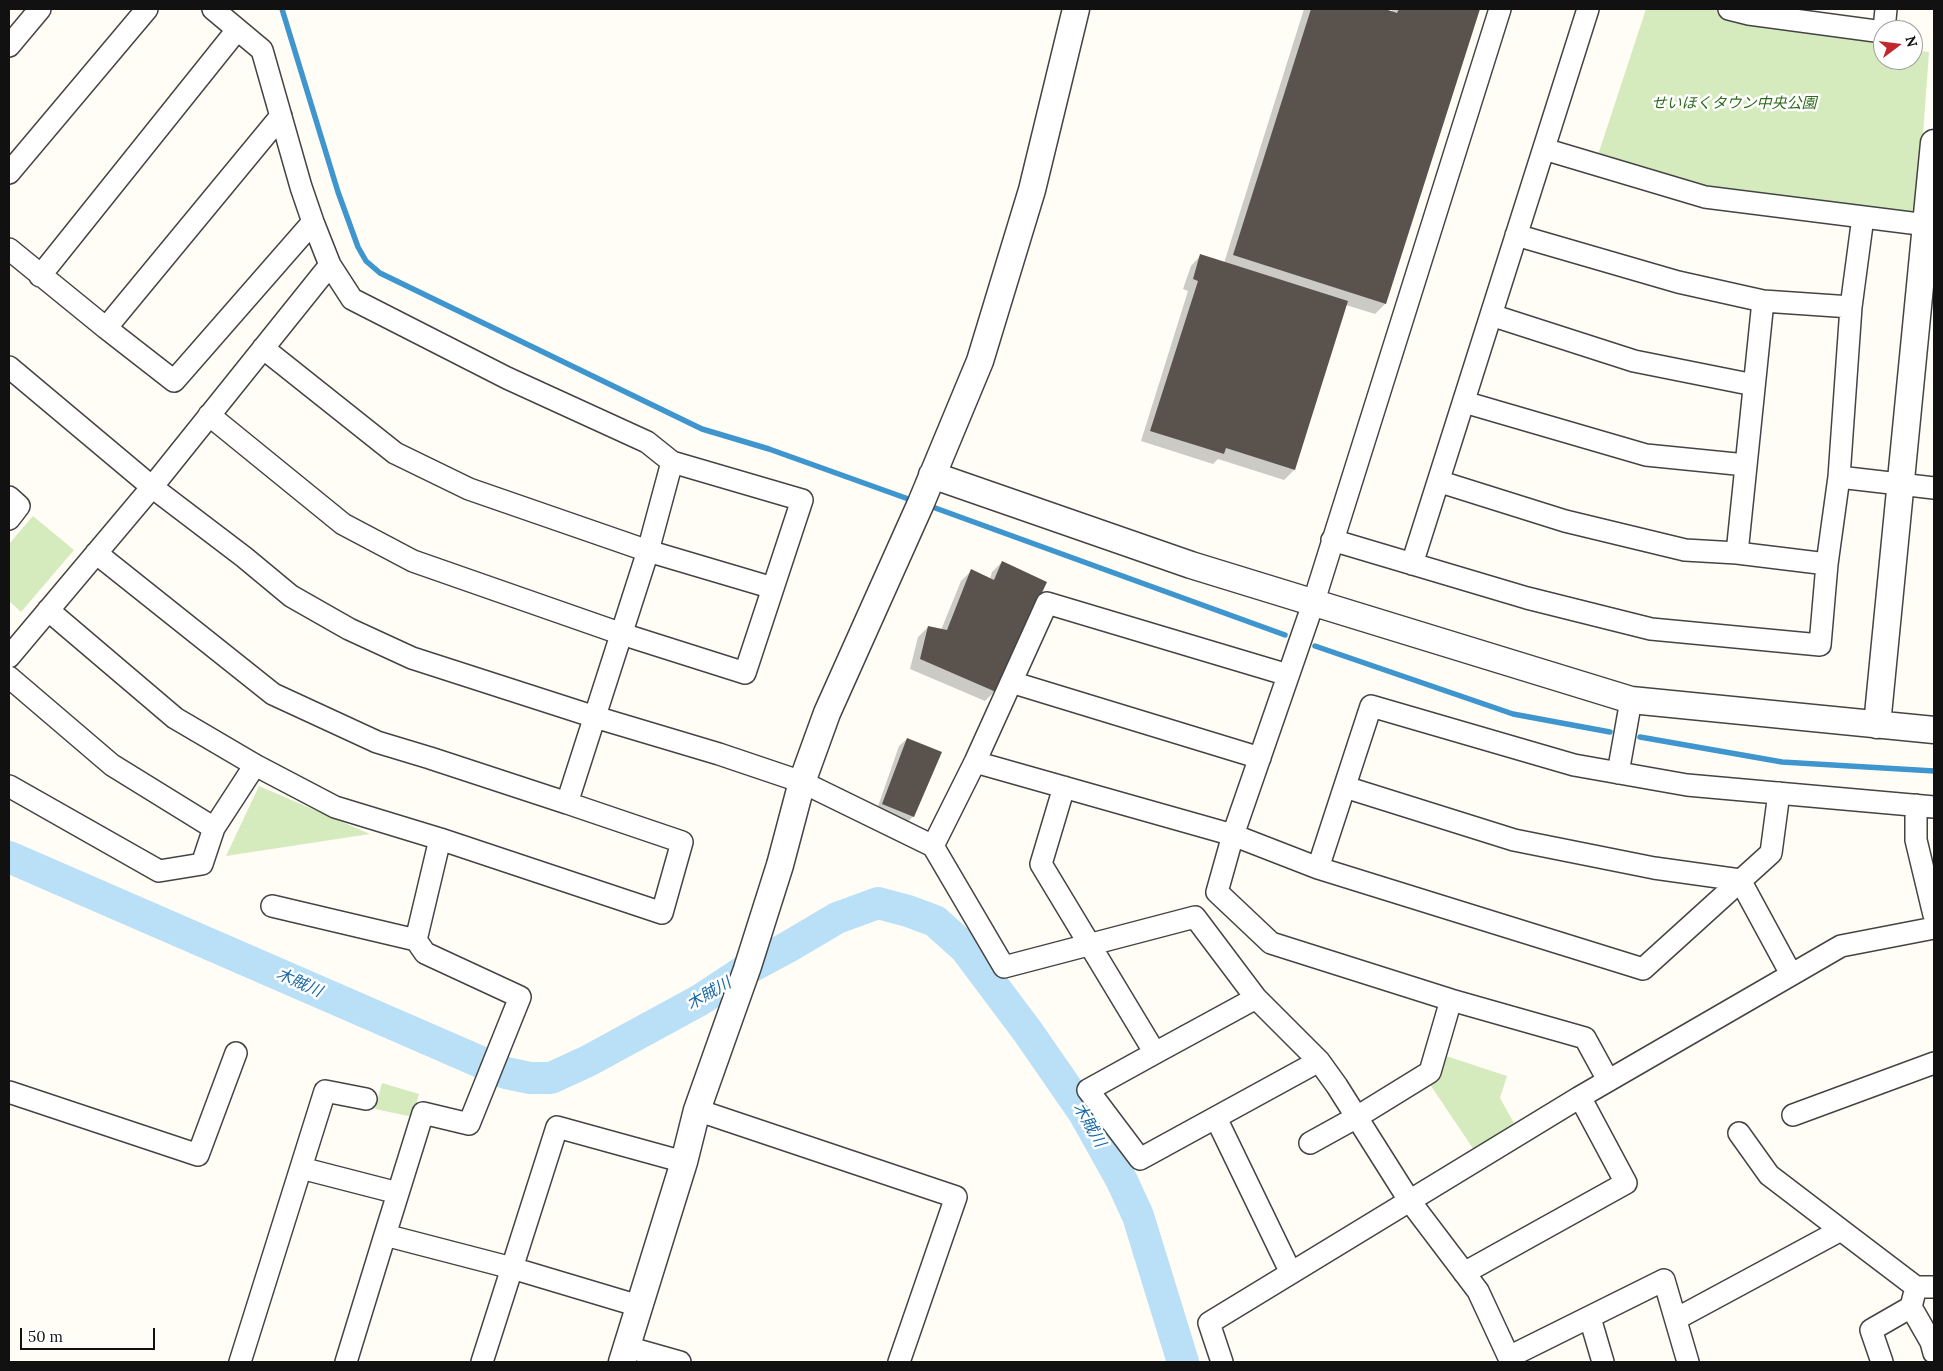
<!DOCTYPE html>
<html>
<head>
<meta charset="utf-8">
<style>
	body { margin:0 }
	#map { position:relative; width:1943px; height:1371px; overflow:hidden; background:#fffdf5; font-family:Lora,serif }
	canvas { display:block }
	.frame { position:absolute; inset:0; border:10px solid #111; pointer-events:none }
	.north { position:absolute; left:1873px; top:20px; width:50px; height:50px; box-sizing:border-box; background:#fff; border:1px solid #a0a0a0; border-radius:50%; rotate:75deg; font-size:14px; font-weight:700; line-height:20px; text-align:center; color:#111 }
	.north::after { content:''; display:block; margin:auto; width:18px; height:22px; background:#c4262e; clip-path:polygon(50% 0,100% 100%,50% 72%,0 100%) }
	.scale { position:absolute; left:20px; top:1328px; width:135px; height:22px; box-sizing:border-box; border:2px solid #111; border-top:0; padding-left:6px; font-size:15px; line-height:18px; white-space:nowrap; color:#111; -webkit-text-stroke:4px #fff; paint-order:stroke }
</style>
</head>
<body>
<div id="map">
<canvas width="1943" height="1371"></canvas>
<div class="frame"></div>
<div class="north">N</div>
<div class="scale">50 m</div>
</div>
<script>
const ctx = document.querySelector('canvas').getContext('2d');
ctx.lineJoin = 'round';
function paint(path, color) {
  ctx.fillStyle = color;
  ctx.fill(path, 'evenodd');
}
function toPath(rows) {
  const path = new Path2D();
  for (const r of rows) {
    path.moveTo(r[0], r[1]);
    for (let i = 2; i < r.length; i += 2) path.lineTo(r[i], r[i + 1]);
  }
  return path;
}
function stroke(path, color, width, dash) {
  ctx.strokeStyle = color;
  ctx.lineWidth = width;
  ctx.lineCap = dash ? 'butt' : 'round';
  ctx.setLineDash(dash || []);
  ctx.stroke(path);
}
function label(font, color, halo, rows, align = 'center') {
  ctx.font = font + ' Lora,"Noto Sans JP",serif';
  ctx.lineWidth = 5;
  ctx.setLineDash([]);
  ctx.textBaseline = 'middle';
  ctx.strokeStyle = halo;
  ctx.fillStyle = color;
  for (const [text, x, y, turn = 0] of rows) {
    ctx.save();
    ctx.translate(x, y);
    ctx.rotate((+turn || 0) * Math.PI / 180);
    ctx.textAlign = isNaN(turn) ? turn : align;
    if (halo) ctx.strokeText(text, 0, 0);
    ctx.fillText(text, 0, 0);
    ctx.restore();
  }
}
paint(toPath([
	[1646,9,1703,9,1749,14,1883,45,1883,60,1913,60,1913,50,1929,52,1918,204,1911,214,1713,193,1597,158],
	[33,516,74,550,21,612,9,601,9,544],
	[259,786,370,834,226,856],
	[1446,1056,1507,1076,1500,1098,1514,1123,1474,1150,1429,1083,1438,1075],
	[382,1083,419,1094,413,1117,375,1109]
]), '#d5ebbd');
paint(toPath([
	[1304,9,1381,9,1391,12,1393,9,1478,9,1385,304,1375,314,1346,305,1294,470,1284,480,1218,459,1213,464,1141,441,1188,291,1183,289,1191,266,1201,255,1224,263],
	[1002,562,995,691,985,701,910,669,918,637,928,627,941,630,961,581,971,571,990,579,992,572],
	[907,739,941,753,913,817,905,824,876,812,899,746]
]), '#0003');
stroke(toPath([
	[282,9,338,192,358,247,366,261,380,273,702,429,769,449,914,501],
	[927,505,1285,635],
	[1315,646,1513,714,1610,732],
	[1640,737,1782,762,1934,771]
]), '#3f96cf', 5.5);
stroke(toPath([
	[9,857,492,1067,506,1073,530,1078,551,1078,588,1061,700,1000,747,969,788,947,837,918,878,903,908,911,935,921,965,948,1028,1032,1084,1113,1122,1181,1138,1216,1183,1362]
]), '#b9e0f7', 32);
paint(toPath([
	[1311,9,1385,9,1397,13,1399,9,1480,9,1386,304,1233,255],
	[1200,254,1348,301,1295,470,1226,448,1224,454,1150,431,1198,281,1193,279],
	[1002,561,1047,582,996,692,920,659,928,626,947,630,971,569,994,580],
	[907,738,942,752,914,817,882,804]
]), '#5a524d');
const minor = toPath([
	[1500,9,1313,604,1233,835,1217,892,1271,943,1451,1000,1585,1038,1608,1080],
	[1729,9,1749,14,1883,32],
	[1884,30,1886,9],
	[9,46,40,9],
	[1544,149,1705,197,1927,225],
	[9,173,147,9],
	[1516,235,1678,282,1763,301],
	[9,249,106,328,281,116],
	[40,276,237,30],
	[1851,307,1863,217],
	[1491,315,1634,361,1754,385],
	[106,328,174,381,313,222],
	[263,348,395,453,469,489,648,551,773,588,802,500,672,462],
	[9,367,152,487,244,557,291,596,349,629,412,658,595,717,719,754,802,782,933,846,1004,967,1195,917,1256,998,1319,1061,1337,1086,1409,1200,1478,1291,1511,1362],
	[1464,402,1646,455,1746,465],
	[209,415,343,524,413,561,622,634,745,673,773,588],
	[1444,483,1565,521,1685,550,1737,553],
	[9,497,19,506,9,519],
	[1332,540,1527,598,1651,629,1820,645,1827,564,1839,477,1934,488],
	[96,553,273,694,377,742,430,758,567,803],
	[1412,564,1588,9],
	[1827,564,1737,553,1763,301,1851,307,1839,477],
	[48,610,175,718,255,765],
	[9,657,152,487,330,265],
	[9,677,112,765,214,828],
	[1011,682,1260,758],
	[975,762,1233,835,1318,868],
	[1618,773,1631,700],
	[9,786,159,871,202,864,214,828,255,765,335,807,440,839,662,913,682,842,567,803,648,551,672,462,647,442,507,378,352,299,330,265,313,222,301,187,262,50,213,9],
	[1064,787,1041,864,1155,1053,1256,998],
	[1345,787,1514,840,1654,868,1740,880,1791,974],
	[1779,793,1771,853,1643,969,1318,868,1371,706,1574,765,1687,785,1934,807],
	[1916,805,1916,840,1934,915],
	[933,846,975,762,1047,603,1288,675],
	[272,906,416,940,440,839],
	[416,940,425,953,520,997,469,1124,423,1113,385,1235,512,1268,639,1306],
	[1155,1053,1088,1090,1140,1159,1319,1061],
	[9,1092,198,1155,236,1053],
	[697,1110,956,1197,899,1362],
	[1793,1115,1934,1063],
	[1216,1118,1291,1273],
	[1739,1133,1769,1175,1841,1230],
	[1310,1143,1357,1117,1430,1072,1451,1000],
	[301,1168,398,1193],
	[1464,1273,1626,1183,1580,1097],
	[1914,1295,1911,1307,1931,1342,1934,1353],
	[1590,1318,1603,1362],
	[1676,1319,1841,1230,1916,1287,1934,1287],
	[627,1347,680,1362],
	[1509,1357,1664,1280,1688,1362],
	[240,1362,325,1091,366,1099],
	[346,1362,385,1235],
	[482,1362,557,1127,684,1162],
	[1222,1362,1209,1323,1580,1097,1841,946,1934,928],
	[1882,1362,1871,1330,1911,1307]
]);
const tertiary = toPath([
	[932,475,1191,565,1631,700,1934,730],
	[1877,725,1934,143],
	[622,1362,684,1162,697,1110,747,969,780,865,802,782,827,713,921,503,980,361,1032,190,1076,9]
]);
stroke(minor, '#444', 24);
stroke(tertiary, '#444', 29);
stroke(minor, '#fff', 21);
stroke(tertiary, '#fff', 26);
label('italic 15px', '#2f6b1f', '#fff', [
	["せいほくタウン中央公園",1734,104]
]);
label('italic 16px', '#1768a6', '#fff', [
	["木賊川",299,983,24],
	["木賊川",709,994,-30],
	["木賊川",1089,1125,60]
]);
</script>
</body>
</html>
